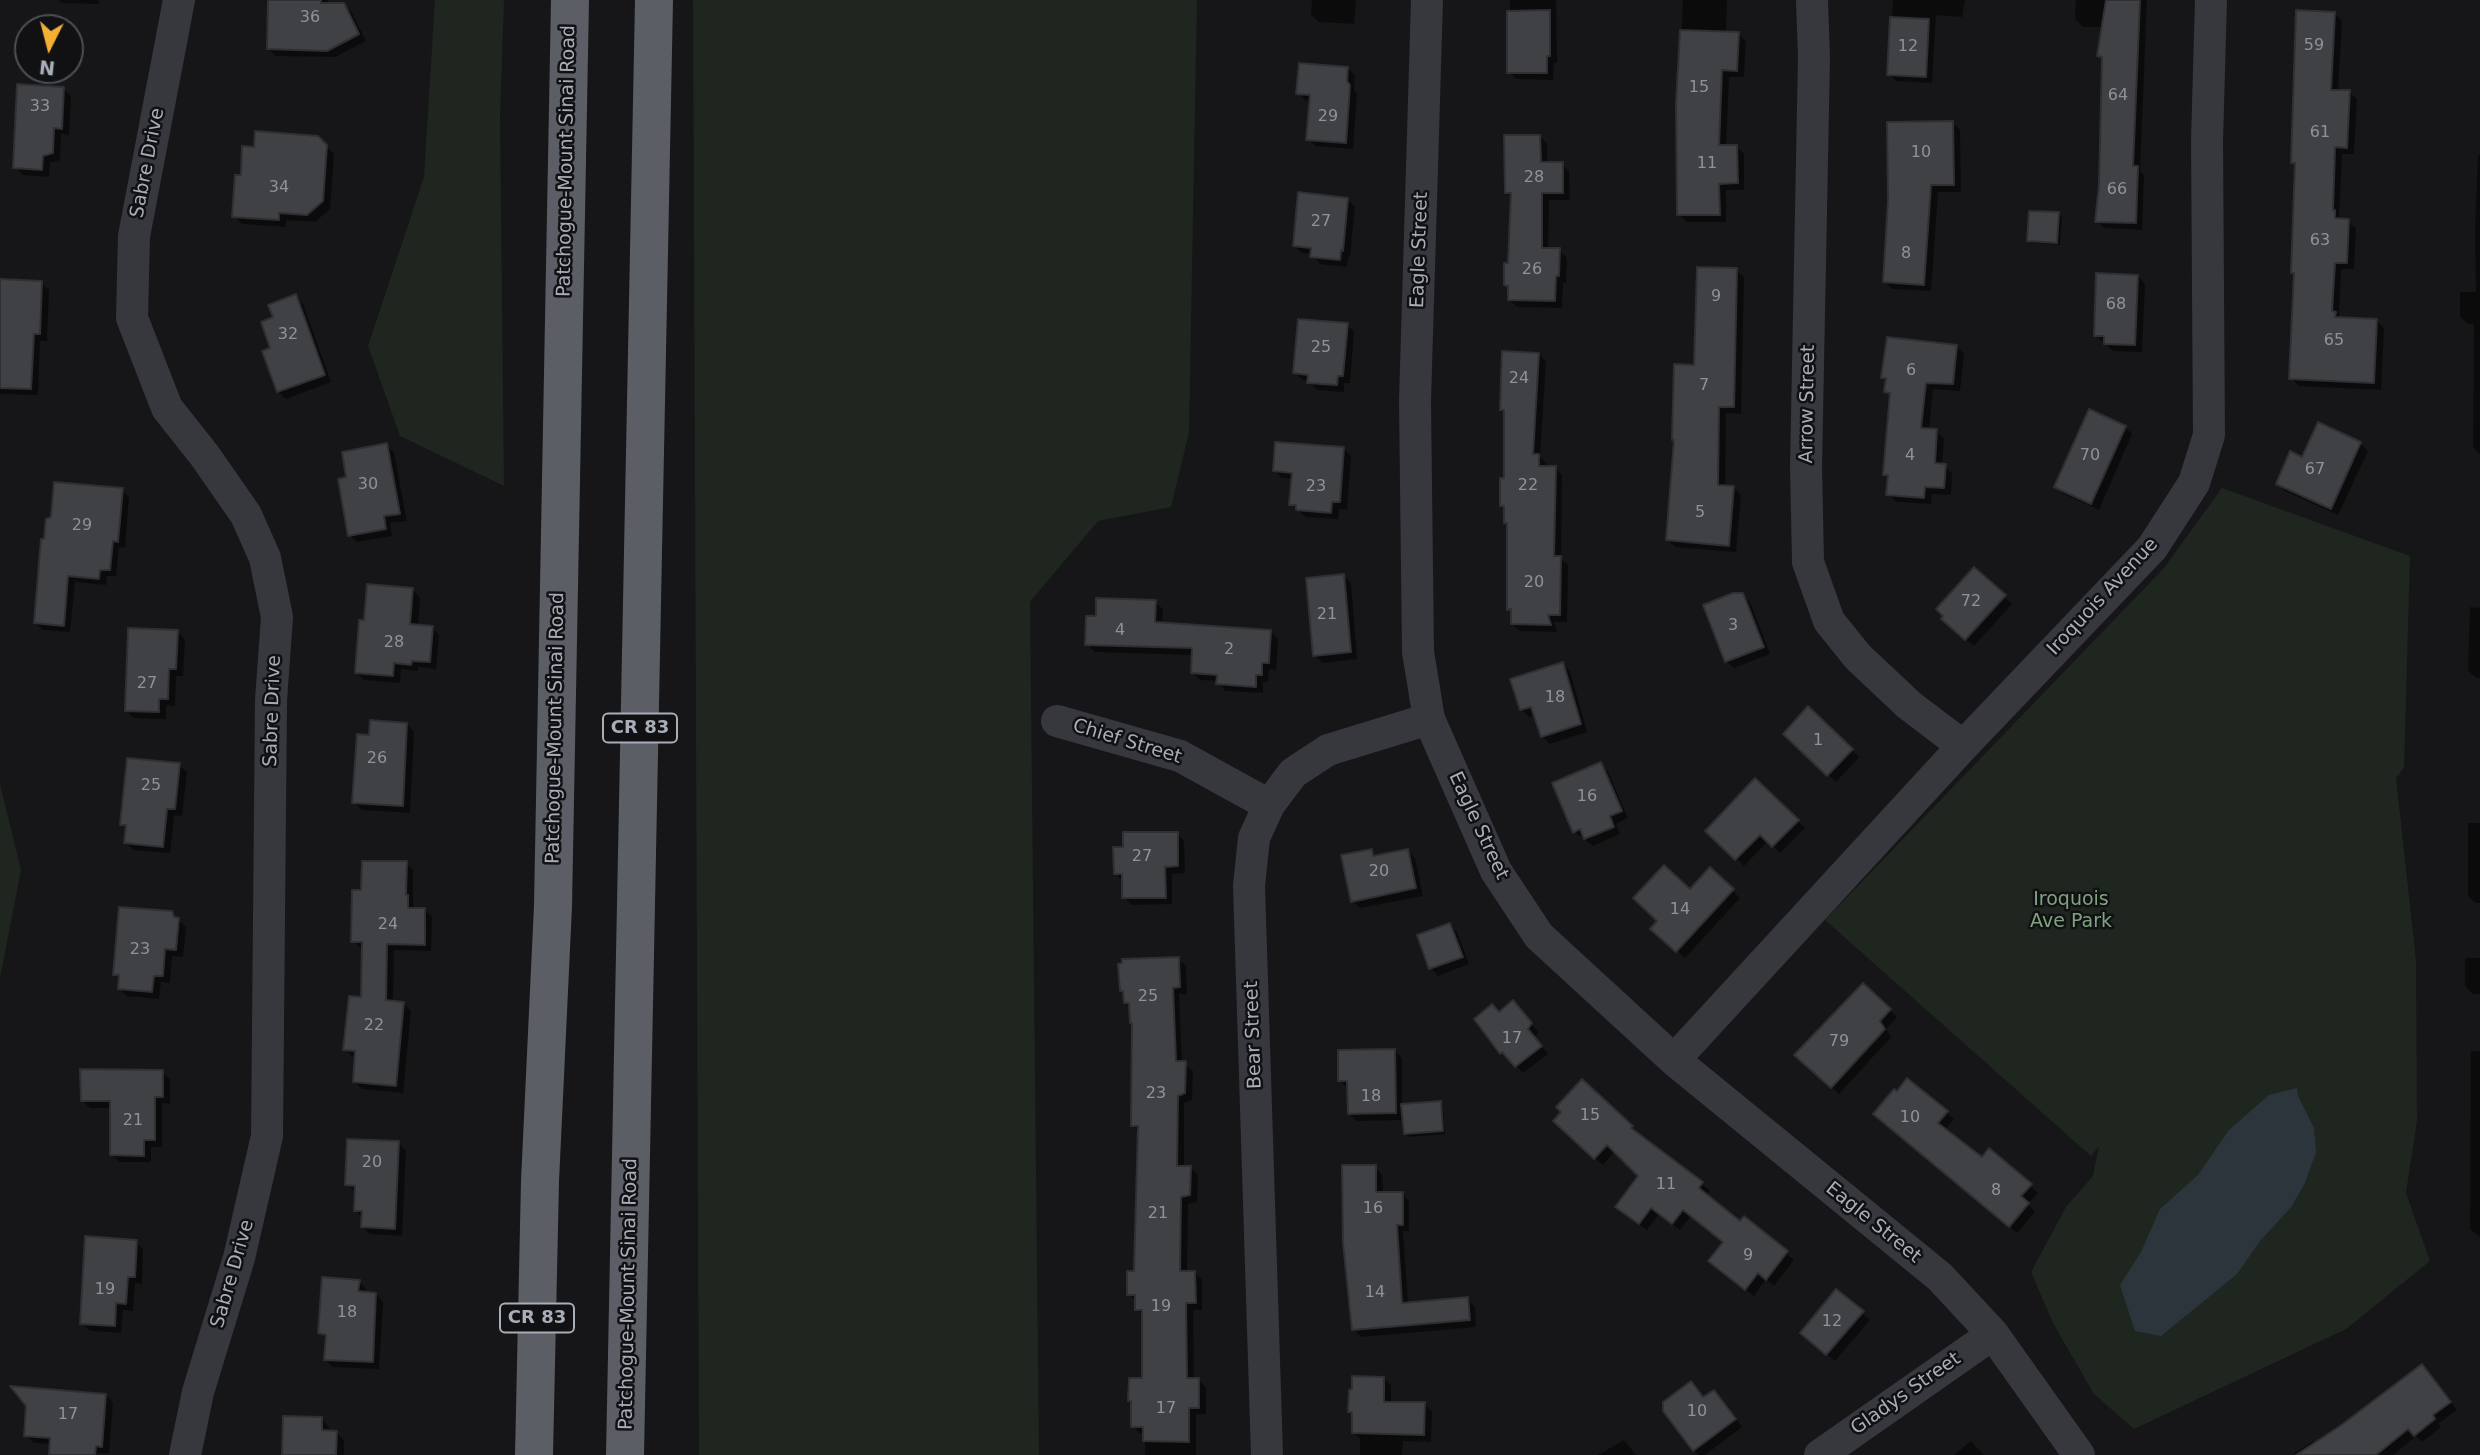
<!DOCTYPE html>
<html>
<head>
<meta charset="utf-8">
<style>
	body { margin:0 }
	#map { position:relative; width:2480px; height:1455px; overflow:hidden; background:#161618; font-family:"DejaVu Sans",sans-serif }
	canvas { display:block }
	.north { position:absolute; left:14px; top:14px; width:70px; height:70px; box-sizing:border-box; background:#111113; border:2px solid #4d4f55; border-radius:50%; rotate:186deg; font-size:19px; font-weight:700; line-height:28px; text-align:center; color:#a8adb8 }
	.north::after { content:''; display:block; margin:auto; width:24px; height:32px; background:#f2b134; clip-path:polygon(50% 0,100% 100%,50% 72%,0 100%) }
</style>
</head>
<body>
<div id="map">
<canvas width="2480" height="1455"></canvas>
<div class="north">N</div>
</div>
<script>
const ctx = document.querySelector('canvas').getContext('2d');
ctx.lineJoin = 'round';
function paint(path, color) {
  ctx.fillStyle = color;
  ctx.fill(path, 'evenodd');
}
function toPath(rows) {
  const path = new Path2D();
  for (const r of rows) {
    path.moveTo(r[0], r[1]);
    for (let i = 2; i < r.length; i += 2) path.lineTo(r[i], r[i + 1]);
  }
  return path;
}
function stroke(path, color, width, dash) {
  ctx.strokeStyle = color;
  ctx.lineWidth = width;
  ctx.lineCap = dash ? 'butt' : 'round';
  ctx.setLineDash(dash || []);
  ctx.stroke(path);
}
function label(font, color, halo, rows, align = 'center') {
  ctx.font = font + ' "DejaVu Sans",sans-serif';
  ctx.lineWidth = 5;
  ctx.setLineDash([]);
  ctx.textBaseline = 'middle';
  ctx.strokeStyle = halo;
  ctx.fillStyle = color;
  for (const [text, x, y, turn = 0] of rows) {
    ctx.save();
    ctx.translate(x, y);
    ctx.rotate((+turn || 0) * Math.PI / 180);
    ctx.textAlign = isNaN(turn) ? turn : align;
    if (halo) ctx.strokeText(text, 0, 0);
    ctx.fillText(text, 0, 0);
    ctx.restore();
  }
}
paint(toPath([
	[435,0,504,0,500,117,504,486,400,436,368,346,424,177],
	[693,0,1197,0,1189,432,1171,507,1098,521,1030,602,1039,1455,699,1455],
	[2222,488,2410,556,2404,768,2396,778,2416,961,2417,1121,2406,1193,2430,1261,2346,1329,2134,1429,2094,1394,2054,1325,2031,1272,2066,1207,2093,1176,2099,1146,2091,1156,1825,920,2164,568],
	[0,784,21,870,0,978]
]), '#1e261f');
paint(toPath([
	[2297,1088,2298,1096,2314,1128,2316,1152,2305,1183,2292,1206,2260,1241,2237,1274,2161,1336,2135,1331,2120,1285,2141,1252,2160,1209,2198,1175,2229,1130,2269,1095]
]), '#2c353c');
paint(toPath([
	[58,0,99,0,99,4,61,3],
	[270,0,328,0,328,5,344,5,352,13,366,41,335,57,276,56,268,49],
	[1312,0,1356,0,1354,24,1319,22,1311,15],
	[1510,0,1556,0,1557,63,1554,63,1553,80,1516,79,1509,72],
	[1683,0,1727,0,1726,33,1738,34,1746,41,1744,77,1729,77,1726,147,1737,147,1744,154,1744,190,1726,190,1726,222,1687,222,1679,215,1679,94],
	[1893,0,1965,0,1962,17,1936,15,1932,83,1896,81,1889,74],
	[2076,0,2147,0,2140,171,2144,175,2142,230,2104,228,2097,221,2101,185,2104,60,2099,55,2103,27,2083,27,2075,19],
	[2335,14,2342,21,2338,91,2349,92,2357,99,2354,154,2342,154,2339,216,2356,228,2354,269,2341,269,2339,318,2377,321,2384,328,2381,390,2299,386,2291,378,2296,276,2292,272,2297,166,2293,162],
	[1348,68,1355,76,1354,90,1357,94,1353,149,1316,146,1308,139,1311,101,1306,101,1298,93],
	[63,88,71,96,69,135,61,134,60,160,50,163,49,177,23,175,15,168],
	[1952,122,1960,130,1961,192,1938,192,1931,291,1892,289,1885,281],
	[1540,136,1547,144,1547,164,1562,164,1569,171,1570,200,1549,200,1548,250,1559,250,1567,258,1566,283,1563,283,1562,308,1517,307,1509,300,1509,288,1506,285,1510,265,1512,198,1506,192],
	[317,137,334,154,330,209,315,222,286,220,286,227,242,224,234,216,242,177],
	[2478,155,2480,155,2480,454,2473,447,2474,324,2468,324,2460,317,2460,292,2476,292,2475,230],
	[1347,199,1355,207,1350,257,1348,257,1347,267,1320,264,1312,254,1302,253,1295,246],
	[2058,214,2062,217,2060,245,2032,243,2028,240],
	[1736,270,1744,277,1741,414,1726,413,1725,487,1734,488,1741,495,1736,552,1675,547,1668,540,1676,441,1696,366],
	[2138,276,2145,284,2142,352,2113,351,2095,335],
	[0,281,41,283,49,290,47,341,40,341,38,395,0,394],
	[296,296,303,304,331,382,286,399,278,391,273,349,275,318],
	[1347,325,1354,332,1350,383,1344,383,1344,392,1317,390,1309,381,1303,380,1295,373],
	[1956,346,1964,354,1960,391,1933,389,1929,430,1936,431,1944,438,1942,465,1952,473,1951,495,1932,494,1931,504,1896,502,1888,494,1889,479,1885,475,1891,396,1886,391,1887,382,1883,377],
	[1539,354,1546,362,1540,457,1546,463,1546,468,1555,468,1562,475,1561,559,1568,565,1567,622,1554,622,1557,632,1520,631,1512,624,1512,613,1509,609,1509,525,1506,509,1502,505,1506,480,1505,414,1501,409],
	[2125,427,2132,434,2099,510,2064,494,2056,487],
	[2360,443,2368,451,2338,515,2285,491,2278,483,2303,459],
	[387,445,394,453,407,521,390,523,392,536,357,542,349,535],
	[1344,449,1351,456,1347,509,1339,509,1338,519,1306,517,1291,504,1293,479,1282,478,1275,471],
	[122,490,129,497,125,548,119,547,116,576,107,576,106,585,75,582,70,632,43,630,35,623],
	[1344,576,1351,583,1357,659,1323,663,1315,656],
	[413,590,420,598,418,626,432,627,439,635,436,669,418,667,418,671,401,669,400,683,364,680,357,673],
	[1742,595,1750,602,1770,654,1734,668,1726,661],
	[2004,597,2012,604,1974,646,1951,626],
	[1155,602,1163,609,1162,624,1270,631,1278,639,1276,670,1269,669,1268,682,1263,682,1263,693,1225,691,1218,681,1200,680,1192,672,1194,655,1095,652,1087,644],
	[2470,607,2480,608,2480,678,2476,678,2468,670],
	[177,632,185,639,183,676,176,676,175,706,166,705,166,719,134,718,126,710],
	[1563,664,1570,671,1587,732,1550,744,1542,736,1535,715,1529,717,1521,709],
	[1808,709,1859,757,1836,782,1785,734],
	[407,724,414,732,410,813,362,810,354,802],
	[1601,764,1608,772,1628,818,1616,824,1620,834,1593,846,1575,832],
	[179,765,187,772,182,816,174,815,170,853,134,850,126,843,127,829,122,824],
	[1755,780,1805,828,1780,853,1768,841,1744,866,1707,831],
	[2468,823,2480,823,2480,903,2476,903,2468,896],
	[1177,833,1184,841,1185,873,1172,874,1172,904,1131,905,1124,897,1124,882,1116,874,1124,849],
	[1371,851,1377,857,1408,851,1415,858,1423,896,1360,908,1352,901],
	[406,863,413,870,413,902,415,910,425,910,432,917,431,951,394,950,393,1002,403,1003,411,1011,403,1093,362,1089,354,1082,357,1057,353,1057,345,1050,363,999,364,948,361,948,353,941,363,892],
	[1710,869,1740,898,1685,958,1660,936,1690,892],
	[171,913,186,927,183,957,172,956,170,983,161,982,159,999,127,996,120,989,120,980,115,974],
	[1450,925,1457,932,1469,964,1438,976,1431,968],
	[2465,958,2480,958,2480,994,2473,994,2465,986],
	[1178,959,1186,966,1187,994,1179,994,1182,1063,1193,1071,1192,1100,1184,1103,1184,1168,1190,1168,1198,1175,1197,1202,1188,1204,1187,1272,1194,1272,1202,1280,1202,1310,1193,1310,1194,1380,1199,1380,1206,1387,1206,1414,1196,1414,1196,1455,1145,1455,1145,1434,1140,1434,1133,1426,1133,1403,1130,1400,1144,1380,1143,1316,1137,1309,1137,1303,1129,1294,1136,1273,1140,1133,1133,1126,1134,1025,1131,1008,1126,1003,1125,994,1121,990],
	[1520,1010,1538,1032,1535,1038,1548,1054,1523,1073,1510,1059,1508,1060,1501,1053,1499,1014],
	[1890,1010,1897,1017,1886,1029,1891,1037,1839,1094,1804,1062],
	[1394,1050,1402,1058,1402,1106,1440,1103,1443,1106,1445,1134,1409,1137,1405,1133,1404,1120,1357,1121,1349,1114,1348,1088,1340,1081],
	[2471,1051,2480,1051,2480,1237,2470,1229],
	[162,1072,170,1079,170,1104,162,1103,162,1147,151,1147,151,1162,119,1162,112,1154,112,1108,90,1108,82,1100],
	[1947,1112,1954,1119,1945,1130,1982,1159,2030,1186,2038,1193,2028,1204,2035,1212,2017,1233,1883,1121],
	[1632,1127,1638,1135,1702,1184,1710,1191,1706,1196,1740,1223,1744,1219,1794,1260,1774,1286,1766,1279,1754,1296,1718,1268,1725,1243,1691,1216,1680,1230,1659,1214,1647,1230,1625,1214,1640,1176,1615,1151,1603,1165,1563,1128],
	[398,1143,406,1150,402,1236,370,1234,363,1227,363,1218,355,1210,356,1192,347,1185],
	[1375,1167,1382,1175,1383,1194,1402,1194,1409,1201,1409,1231,1403,1231,1408,1304,1467,1299,1475,1307,1476,1327,1361,1337,1353,1329],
	[136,1242,143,1249,142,1284,135,1283,133,1311,123,1310,121,1333,90,1331,82,1323],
	[359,1281,366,1289,365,1293,376,1294,383,1302,379,1369,333,1367,325,1360,327,1339,320,1332],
	[1862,1313,1870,1320,1835,1361,1809,1340],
	[2429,1373,2457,1410,2439,1423,2441,1427,2422,1442,2416,1436,2393,1455,2293,1454,2313,1441,2316,1443],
	[1384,1378,1391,1386,1391,1403,1424,1404,1432,1411,1431,1442,1403,1441,1402,1455,1360,1455,1360,1439,1354,1433,1354,1416,1350,1411],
	[106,1395,113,1403,109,1453,51,1455,52,1444,34,1443,26,1435],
	[1704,1399,1721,1399,1742,1427,1705,1455,1699,1455,1694,1450],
	[322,1419,329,1427,329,1433,337,1433,344,1440,344,1455,284,1455],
	[1624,1440,1636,1455,1598,1455],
	[1971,1441,1984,1455,1954,1455]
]), '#0007');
const building = toPath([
	[268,0,321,0,321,3,344,3,359,34,327,51,267,49,268,0],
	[2106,0,2140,0,2133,166,2138,166,2136,223,2095,222,2099,185,2102,57,2097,56,2106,0],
	[1550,10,1550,56,1547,56,1547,73,1507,73,1507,11,1550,10],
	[2296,10,2335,12,2331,90,2350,90,2347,148,2335,147,2333,210,2335,210,2335,218,2349,219,2347,263,2335,263,2332,311,2336,312,2335,317,2377,319,2374,383,2289,379,2294,273,2291,273,2295,163,2291,163,2296,10],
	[1890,17,1929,19,1926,77,1887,75,1890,17],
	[1680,30,1739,32,1737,71,1722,70,1719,145,1737,145,1738,183,1719,184,1720,215,1677,215,1676,104,1680,30],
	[1299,63,1348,67,1347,81,1350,85,1346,143,1306,140,1310,95,1296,94,1299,63],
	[17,84,64,87,62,129,54,128,53,153,43,156,42,170,13,168,17,84],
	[1953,121,1954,185,1931,185,1924,285,1883,282,1888,200,1887,122,1953,121],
	[255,131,318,136,327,145,323,201,307,215,279,213,279,220,232,217,235,175,241,175,242,146,254,147,255,131],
	[1504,135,1540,135,1541,162,1563,162,1563,193,1542,193,1542,248,1560,248,1559,276,1556,276,1555,301,1508,300,1508,286,1504,285,1504,263,1508,263,1511,193,1505,193,1504,135],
	[1298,192,1348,198,1343,251,1341,250,1340,260,1310,257,1311,248,1293,246,1298,192],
	[2029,211,2059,212,2057,243,2027,241,2029,211],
	[1697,267,1737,268,1734,407,1719,407,1718,485,1734,486,1729,546,1666,540,1674,440,1672,440,1674,364,1694,365,1697,267],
	[2096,273,2138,275,2135,345,2104,344,2104,336,2094,336,2096,273],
	[0,279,42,281,40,334,34,334,31,389,0,388,0,279],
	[296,294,325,375,277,392,262,351,270,348,261,322,273,317,268,305,296,294],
	[1298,319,1348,323,1343,376,1338,376,1337,385,1307,383,1308,375,1293,373,1298,319],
	[1887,337,1957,345,1953,384,1926,383,1921,428,1937,429,1935,463,1946,464,1944,488,1925,487,1924,498,1886,495,1888,475,1883,475,1890,393,1884,392,1886,378,1881,378,1887,337],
	[1502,351,1539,353,1533,454,1539,454,1539,466,1556,466,1554,556,1561,556,1560,615,1548,615,1551,625,1511,624,1511,609,1507,610,1507,523,1504,523,1504,506,1500,506,1500,478,1504,478,1504,410,1500,410,1502,351],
	[2089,409,2126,426,2091,504,2054,487,2089,409],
	[2318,422,2361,442,2331,509,2276,484,2290,451,2302,457,2318,422],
	[1275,442,1344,447,1340,502,1332,502,1331,513,1296,510,1296,505,1289,505,1292,473,1273,471,1275,442],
	[387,443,400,514,384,516,386,529,348,536,338,479,346,477,342,452,387,443],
	[54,482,123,488,118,542,113,541,110,570,100,570,99,579,68,576,64,626,34,623,41,539,44,539,46,519,51,517,54,482],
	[1974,567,2006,595,1965,640,1941,619,1943,616,1936,609,1974,567],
	[1344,574,1351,652,1313,656,1306,578,1344,574],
	[367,584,413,588,410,624,433,626,430,662,412,661,411,665,394,663,393,676,355,673,359,620,364,620,367,584],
	[1733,593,1743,593,1764,647,1725,662,1703,605,1733,593],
	[1096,598,1156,600,1155,622,1271,630,1269,663,1262,663,1262,675,1256,675,1256,687,1216,684,1217,675,1191,673,1192,648,1085,645,1086,616,1096,616,1096,598],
	[128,628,178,630,176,669,169,669,168,699,159,699,159,712,125,711,128,628],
	[1563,662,1581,724,1541,737,1531,707,1520,710,1510,679,1563,662],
	[1808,706,1853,749,1827,776,1783,734,1808,706],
	[370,720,407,723,403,806,352,803,357,734,369,735,370,720],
	[127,758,180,763,175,809,167,809,163,847,124,843,126,825,120,825,127,758],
	[1601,762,1622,811,1610,816,1614,827,1584,839,1580,829,1573,833,1552,783,1601,762],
	[1755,778,1799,820,1772,847,1760,835,1735,860,1705,831,1755,778],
	[1123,832,1178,832,1178,866,1165,867,1166,898,1122,898,1122,874,1114,874,1113,847,1123,847,1123,832],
	[1372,849,1373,856,1408,849,1416,888,1351,902,1341,855,1372,849],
	[362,861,407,861,406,895,408,895,408,908,425,908,425,945,387,944,386,1000,404,1002,396,1086,353,1082,355,1051,343,1050,349,996,361,997,362,942,351,942,352,890,361,890,362,861],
	[1664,865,1690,889,1710,867,1734,889,1676,952,1650,929,1657,921,1633,898,1664,865],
	[119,907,172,911,174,917,179,918,176,950,165,949,163,976,154,976,152,992,118,989,119,975,113,975,119,907],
	[1450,923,1463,957,1429,969,1417,935,1450,923],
	[1179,957,1180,987,1173,988,1176,1061,1186,1061,1185,1093,1178,1096,1177,1166,1191,1166,1190,1195,1181,1197,1180,1271,1195,1271,1196,1303,1186,1303,1187,1378,1199,1378,1199,1408,1189,1408,1189,1442,1143,1441,1143,1427,1131,1427,1131,1401,1128,1401,1129,1378,1142,1378,1142,1310,1135,1310,1135,1295,1127,1295,1127,1271,1134,1271,1138,1126,1131,1126,1132,1023,1130,1023,1129,1003,1124,1003,1123,991,1120,991,1118,964,1122,963,1122,959,1179,957],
	[1863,983,1891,1009,1880,1021,1885,1029,1831,1088,1794,1055,1863,983],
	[1513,1000,1532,1023,1528,1029,1542,1046,1515,1067,1502,1052,1500,1054,1474,1019,1492,1004,1499,1012,1513,1000],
	[1395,1049,1396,1113,1348,1114,1347,1081,1338,1081,1338,1050,1395,1049],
	[80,1069,163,1070,163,1097,155,1097,155,1140,144,1140,144,1156,110,1155,110,1101,81,1101,80,1069],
	[1907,1078,1948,1111,1938,1123,1982,1157,1989,1148,2032,1184,2021,1196,2029,1203,2009,1227,1873,1114,1894,1089,1897,1091,1907,1078],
	[1582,1079,1633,1126,1631,1128,1703,1182,1699,1188,1740,1221,1744,1216,1788,1251,1766,1280,1758,1273,1745,1290,1708,1261,1723,1242,1683,1210,1672,1224,1651,1208,1639,1224,1615,1207,1638,1176,1607,1145,1594,1159,1553,1121,1561,1112,1556,1107,1582,1079],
	[1441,1101,1443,1131,1404,1134,1401,1104,1441,1101],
	[347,1139,399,1141,395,1229,361,1227,362,1211,354,1211,355,1186,345,1185,347,1139],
	[1342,1165,1376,1165,1376,1192,1403,1192,1403,1225,1397,1225,1402,1303,1468,1297,1470,1320,1352,1330,1343,1243,1342,1165],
	[85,1236,137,1240,135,1277,128,1277,126,1304,116,1303,115,1326,80,1324,85,1236],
	[322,1277,360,1280,358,1291,376,1293,373,1362,324,1360,326,1335,318,1333,322,1277],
	[1836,1289,1864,1311,1826,1355,1800,1333,1836,1289],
	[2422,1364,2451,1402,2433,1415,2435,1419,2414,1436,2408,1429,2376,1455,2296,1455,2340,1426,2422,1364],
	[1352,1376,1384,1377,1384,1402,1425,1402,1424,1435,1352,1433,1352,1412,1348,1412,1349,1390,1352,1389,1352,1376],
	[1691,1381,1703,1397,1714,1390,1736,1419,1693,1451,1663,1411,1663,1402,1691,1381],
	[10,1386,106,1394,102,1447,96,1446,95,1455,49,1455,50,1438,24,1436,26,1406,10,1386],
	[283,1416,322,1417,322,1430,337,1431,336,1455,282,1455,283,1416]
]);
paint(building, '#404145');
stroke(building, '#303034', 2);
stroke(toPath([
	[179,0,134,236,132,318,167,408,205,456,246,515,265,558,277,617,271,700,267,1136,239,1258,198,1392,185,1455],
	[1427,0,1415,401,1418,652,1429,719,1496,871,1539,936,1674,1060,1940,1277,1993,1334,2079,1455],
	[1812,0,1814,57,1806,467,1808,562,1829,621,1858,657,1909,705,1963,746],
	[1057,721,1180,756,1269,805],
	[1674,1060,1963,746,2152,548,2194,483,2209,435,2207,141,2211,0],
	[1267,1455,1249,886,1254,838,1269,805,1293,773,1328,750,1429,719],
	[1820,1455,1993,1334]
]), '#37383d', 32);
stroke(toPath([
	[534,1455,540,1181,553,906,570,0],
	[625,1455,654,0]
]), '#5b5e65', 38);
label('16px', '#8e929b', null, [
	["36",310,18],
	["59",2314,46],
	["12",1908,47],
	["15",1699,88],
	["64",2118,96],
	["33",40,107],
	["29",1328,117],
	["61",2320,133],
	["10",1921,153],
	["11",1707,164],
	["28",1534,178],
	["34",279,188],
	["66",2117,190],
	["27",1321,222],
	["63",2320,241],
	["8",1906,254],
	["26",1532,270],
	["9",1716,297],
	["68",2116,305],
	["32",288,335],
	["65",2334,341],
	["25",1321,348],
	["6",1911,371],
	["24",1519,379],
	["7",1704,386],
	["4",1910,456],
	["70",2090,456],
	["67",2315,470],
	["30",368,485],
	["22",1528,486],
	["23",1316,487],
	["5",1700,513],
	["29",82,526],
	["20",1534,583],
	["72",1971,602],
	["21",1327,615],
	["3",1733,626],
	["4",1120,631],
	["28",394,643],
	["2",1229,650],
	["27",147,684],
	["18",1555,698],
	["1",1818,741],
	["26",377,759],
	["25",151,786],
	["16",1587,797],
	["27",1142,857],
	["20",1379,872],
	["14",1680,910],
	["24",388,925],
	["23",140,950],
	["25",1148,997],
	["22",374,1026],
	["17",1512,1039],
	["79",1839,1042],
	["23",1156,1094],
	["18",1371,1097],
	["15",1590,1116],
	["10",1910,1118],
	["21",133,1121],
	["20",372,1163],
	["11",1666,1185],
	["8",1996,1191],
	["16",1373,1209],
	["21",1158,1214],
	["9",1748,1256],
	["19",105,1290],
	["14",1375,1293],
	["19",1161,1307],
	["18",347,1313],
	["12",1832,1322],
	["17",1166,1409],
	["10",1697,1412],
	["17",68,1415]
]);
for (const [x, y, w] of [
	[640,728,74],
	[537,1318,74]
]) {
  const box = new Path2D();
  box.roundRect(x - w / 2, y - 14.5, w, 29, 5);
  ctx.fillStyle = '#111113';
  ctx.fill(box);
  stroke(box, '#a8adb8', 2);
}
label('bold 18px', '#a8adb8', null, [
	["CR 83",640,728],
	["CR 83",537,1318]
]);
label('19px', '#a8adb8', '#111113', [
	["Patchogue-Mount Sinai Road",567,161,-89],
	["Sabre Drive",148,163,-79],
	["Eagle Street",1420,250,-88],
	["Arrow Street",1808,404,-89],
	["Iroquois Avenue",2103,597,-47],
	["Sabre Drive",273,711,-88],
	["Patchogue-Mount Sinai Road",556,728,-89],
	["Chief Street",1127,742,17],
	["Eagle Street",1478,826,65],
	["Bear Street",1254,1035,-92],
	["Eagle Street",1873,1223,39],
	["Sabre Drive",233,1274,-74],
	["Patchogue-Mount Sinai Road",629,1294,-89],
	["Gladys Street",1906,1394,-35]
]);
label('19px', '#7fa381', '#111113', [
	["Iroquois",2071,900],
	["Ave Park",2071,922]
]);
</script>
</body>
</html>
